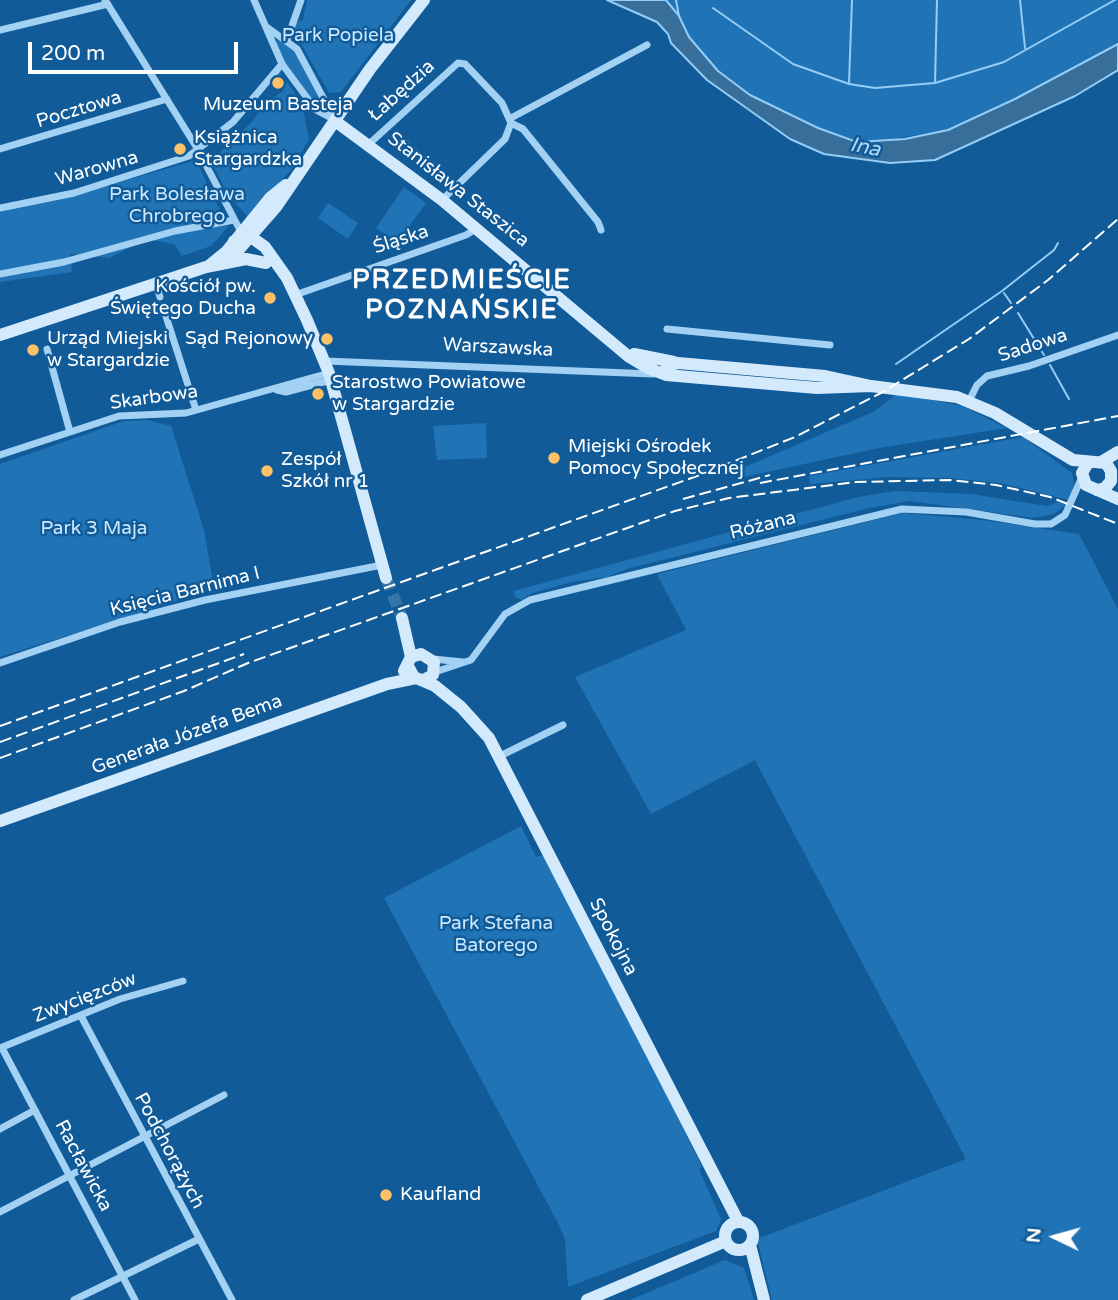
<!DOCTYPE html>
<html>
<head>
<meta charset="utf-8">
<style>
	body { margin:0 }
	#map { position:relative; width:1118px; height:1300px; overflow:hidden; background:#115b99; font-family:"Varela Round",sans-serif }
	canvas { display:block }
	.north { position:absolute; left:1020px; top:1202px; width:70px; height:70px; -webkit-text-stroke:5px #115b99; paint-order:stroke; rotate:275deg; font-size:19px; font-weight:700; line-height:28px; text-align:center; color:#fff }
	.north::after { content:''; display:block; margin:auto; width:24px; height:32px; background:#fff; clip-path:polygon(50% 0,100% 100%,50% 72%,0 100%) }
	.scale { position:absolute; left:28px; top:42px; width:210px; height:32px; box-sizing:border-box; border:4px solid #fff; border-top:0; padding-left:9px; font-size:21px; line-height:24px; white-space:nowrap; color:#fff; -webkit-text-stroke:5px #115b99; paint-order:stroke }
</style>
</head>
<body>
<div id="map">
<canvas width="1118" height="1300"></canvas>
<div class="north">N</div>
<div class="scale">200 m</div>
</div>
<script>
const ctx = document.querySelector('canvas').getContext('2d');
ctx.lineJoin = 'round';
function paint(path, color) {
  ctx.fillStyle = color;
  ctx.fill(path, 'evenodd');
}
function toPath(rows) {
  const path = new Path2D();
  for (const r of rows) {
    if (r.length === 3) {
      path.moveTo(r[0] + r[2], r[1]);
      path.arc(r[0], r[1], r[2], 0, 2 * Math.PI);
      continue;
    }
    path.moveTo(r[0], r[1]);
    for (let i = 2; i < r.length; i += 2) path.lineTo(r[i], r[i + 1]);
  }
  return path;
}
function stroke(path, color, width, dash) {
  ctx.strokeStyle = color;
  ctx.lineWidth = width;
  ctx.lineCap = dash ? 'butt' : 'round';
  ctx.setLineDash(dash || []);
  ctx.stroke(path);
}
function label(font, color, halo, rows, align = 'center') {
  ctx.font = font + ' "Varela Round",sans-serif';
  ctx.lineWidth = 5;
  ctx.setLineDash([]);
  ctx.textBaseline = 'middle';
  ctx.strokeStyle = halo;
  ctx.fillStyle = color;
  for (const [text, x, y, turn = 0] of rows) {
    ctx.save();
    ctx.translate(x, y);
    ctx.rotate((+turn || 0) * Math.PI / 180);
    ctx.textAlign = isNaN(turn) ? turn : align;
    if (halo) ctx.strokeText(text, 0, 0);
    ctx.fillText(text, 0, 0);
    ctx.restore();
  }
}
paint(toPath([
	[307,0,411,0,341,92,329,93,294,31,297,22,303,20],
	[666,0,1118,0,1118,44,1013,100,948,130,867,143,818,128,750,96,718,71,689,37,679,16],
	[279,38,291,46,325,104,320,109,284,61,276,42],
	[279,71,302,103,309,139,292,169,248,217,228,195,211,161,252,122,263,105,283,91,283,81,272,79],
	[406,138,412,145,455,180,447,185,398,148],
	[196,160,228,227,211,246,182,256,174,244,147,239,109,258,70,254,72,272,0,282,0,211,76,195],
	[404,187,426,203,397,243,376,228],
	[328,203,358,223,348,239,318,218],
	[898,393,962,406,1007,428,879,448,739,478,738,470,873,412],
	[147,420,171,426,204,530,214,589,0,657,0,464,124,421],
	[486,423,487,458,437,460,433,426],
	[1023,437,1072,473,1074,484,1069,500,1000,483,950,478,890,477,810,484,809,476],
	[896,491,971,494,1047,506,1058,502,1066,505,1054,514,1034,518,910,501,869,508,627,569,607,577,572,582,532,593,522,600,515,597,514,591,858,497],
	[903,513,983,520,1079,534,1118,609,1118,1300,772,1300,757,1239,966,1159,755,760,651,814,575,677,686,630,657,574],
	[521,826,536,857,542,855,553,870,640,1040,702,1167,699,1169,721,1219,716,1231,568,1287,565,1239,558,1223,384,898],
	[725,1260,744,1268,754,1300,630,1300]
]), '#2074b6');
const water = toPath([
	[607,0,666,0,679,16,689,37,718,71,750,95,818,128,857,142,905,139,948,130,1015,99,1118,44,1118,70,1075,96,935,160,890,163,824,154,790,139,707,80,671,43,668,34,657,22,607,0]
]);
paint(water, '#386e9a');
stroke(water, '#94cdf7', 2);
stroke(toPath([
	[676,0,679,16],
	[1020,0,1025,48],
	[713,8,793,64,849,84,875,88,935,83,1004,62,1115,0],
	[849,83,852,0],
	[935,83,937,0],
	[1004,293,1011,303],
	[1018,313,1044,355],
	[896,364,1002,291,1054,250,1058,243],
	[1050,365,1069,399]
]), '#94cdf7', 2);
stroke(toPath([
	[386,578,402,618]
]), '#3574a8', 12, [12, 6]);
stroke(toPath([
	[105,0,202,156],
	[254,0,282,64,316,110,335,120],
	[268,28,297,49,335,120],
	[0,30,108,4],
	[287,40,301,0],
	[511,118,647,45],
	[511,123,523,129,598,222,601,230],
	[369,144,458,63,465,64,502,103,511,123,505,139,442,200],
	[0,149,167,99],
	[207,167,241,232],
	[0,208,74,193,189,156,233,122,282,64],
	[0,274,64,262,175,231,234,220],
	[156,284,160,297],
	[295,295,466,235,476,229],
	[164,310,196,410],
	[667,329,830,345],
	[47,349,70,432],
	[325,361,653,374],
	[277,390,286,392,331,380],
	[969,401,977,385,987,376,1029,366,1118,335],
	[0,455,119,416,186,413,329,373],
	[433,659,463,662],
	[0,663,120,622,205,600,382,565],
	[435,672,471,660,505,614,530,600,902,509,966,512,1035,524,1051,524,1065,515,1082,477],
	[498,757,563,725],
	[81,1016,232,1300],
	[0,1048,120,999,183,981],
	[2,1048,135,1300],
	[0,1129,35,1110],
	[0,1212,224,1095],
	[74,1300,199,1239]
]), '#a3d1f4', 7);
stroke(toPath([
	[335,121,442,200,628,356,648,368,666,375,817,388,871,386],
	[234,241,251,237,265,247,287,278,307,320,329,373,386,578],
	[227,263,276,207,370,69,424,0],
	[210,265,226,252,270,198,286,185],
	[0,335,206,267,246,259,266,263],
	[634,354,674,362],
	[670,375,666,371,667,365,678,363,825,376,871,386,957,397,995,413,1073,460,1106,463,1111,471,1111,481,1105,488,1097,490],
	[1103,461,1118,452],
	[1088,463,1082,473,1086,485,1118,499],
	[402,618,411,657,404,671],
	[411,657,421,654,434,662,433,675,423,680],
	[408,666,414,677,435,686,461,707,489,738,738,1221],
	[0,821,387,684,416,678],
	[739,1236,14],
	[750,1245,764,1300],
	[587,1300,726,1241]
]), '#d3eafd', 12);
stroke(toPath([
	[760,483,1118,416],
	[683,499,770,475],
	[0,726,697,476,795,437,881,393,969,339,1048,280,1118,219],
	[0,742,244,654],
	[0,758,184,691,248,663,613,533,675,511,729,498,856,482,950,480,996,485,1050,497,1118,524]
]), '#fff', 2, [12, 5]);
for (const [x, y, r, color] of [
	[278,83,7,"#ffc166"],
	[180,149,7,"#ffc166"],
	[270,298,7,"#ffc166"],
	[327,339,7,"#ffc166"],
	[33,350,7,"#ffc166"],
	[318,394,7,"#ffc166"],
	[554,458,7,"#ffc166"],
	[267,471,7,"#ffc166"],
	[386,1195,7,"#ffc166"]
]) {
  const dot = new Path2D();
  dot.arc(x, y, r, 0, 2 * Math.PI);
  ctx.fillStyle = color;
  ctx.fill(dot);
  stroke(dot, '#115b99', 2.5);
}
label('19px', '#cbe8fe', '#115b99', [
	["Park Popiela",338,36],
	["Park Bolesława",177,195],
	["Chrobrego",177,217],
	["Park 3 Maja",94,529],
	["Park Stefana",496,924],
	["Batorego",496,946]
]);
label('19px', '#fff', '#115b99', [
	["Łabędzia",402,91,-42],
	["Pocztowa",79,110,-17],
	["Warowna",97,169,-16],
	["Stanisława Staszica",458,190,38],
	["Śląska",401,240,-18],
	["Sadowa",1033,346,-18],
	["Warszawska",498,348,3],
	["Skarbowa",154,398,-8],
	["Różana",763,526,-14],
	["Księcia Barnima I",185,592,-14],
	["Generała Józefa Bema",187,735,-20],
	["Spokojna",613,937,63],
	["Zwycięzców",85,998,-21],
	["Podchorążych",169,1151,62],
	["Racławicka",83,1166,62]
]);
label('19px', '#fff', '#115b99', [
	["Muzeum Basteja",278,105,"center"],
	["Książnica",194,138],
	["Stargardzka",194,160],
	["Kościół pw.",256,287,"right"],
	["Świętego Ducha",256,309,"right"],
	["Urząd Miejski",47,339],
	["w Stargardzie",47,361],
	["Sąd Rejonowy",313,339,"right"],
	["Starostwo Powiatowe",332,383],
	["w Stargardzie",332,405],
	["Miejski Ośrodek",568,447],
	["Pomocy Społecznej",568,469],
	["Zespół",281,460],
	["Szkół nr 1",281,482],
	["Kaufland",400,1195]
], 'left');
label('italic 21px', '#afdafa', '#115b99', [
	["Ina",865,148,11]
]);
ctx.letterSpacing = '2px';
label('bold 26px', '#fff', '#115b99', [
	["PRZEDMIEŚCIE",462,281],
	["POZNAŃSKIE",462,311]
]);
ctx.letterSpacing = '0px';
</script>
</body>
</html>
